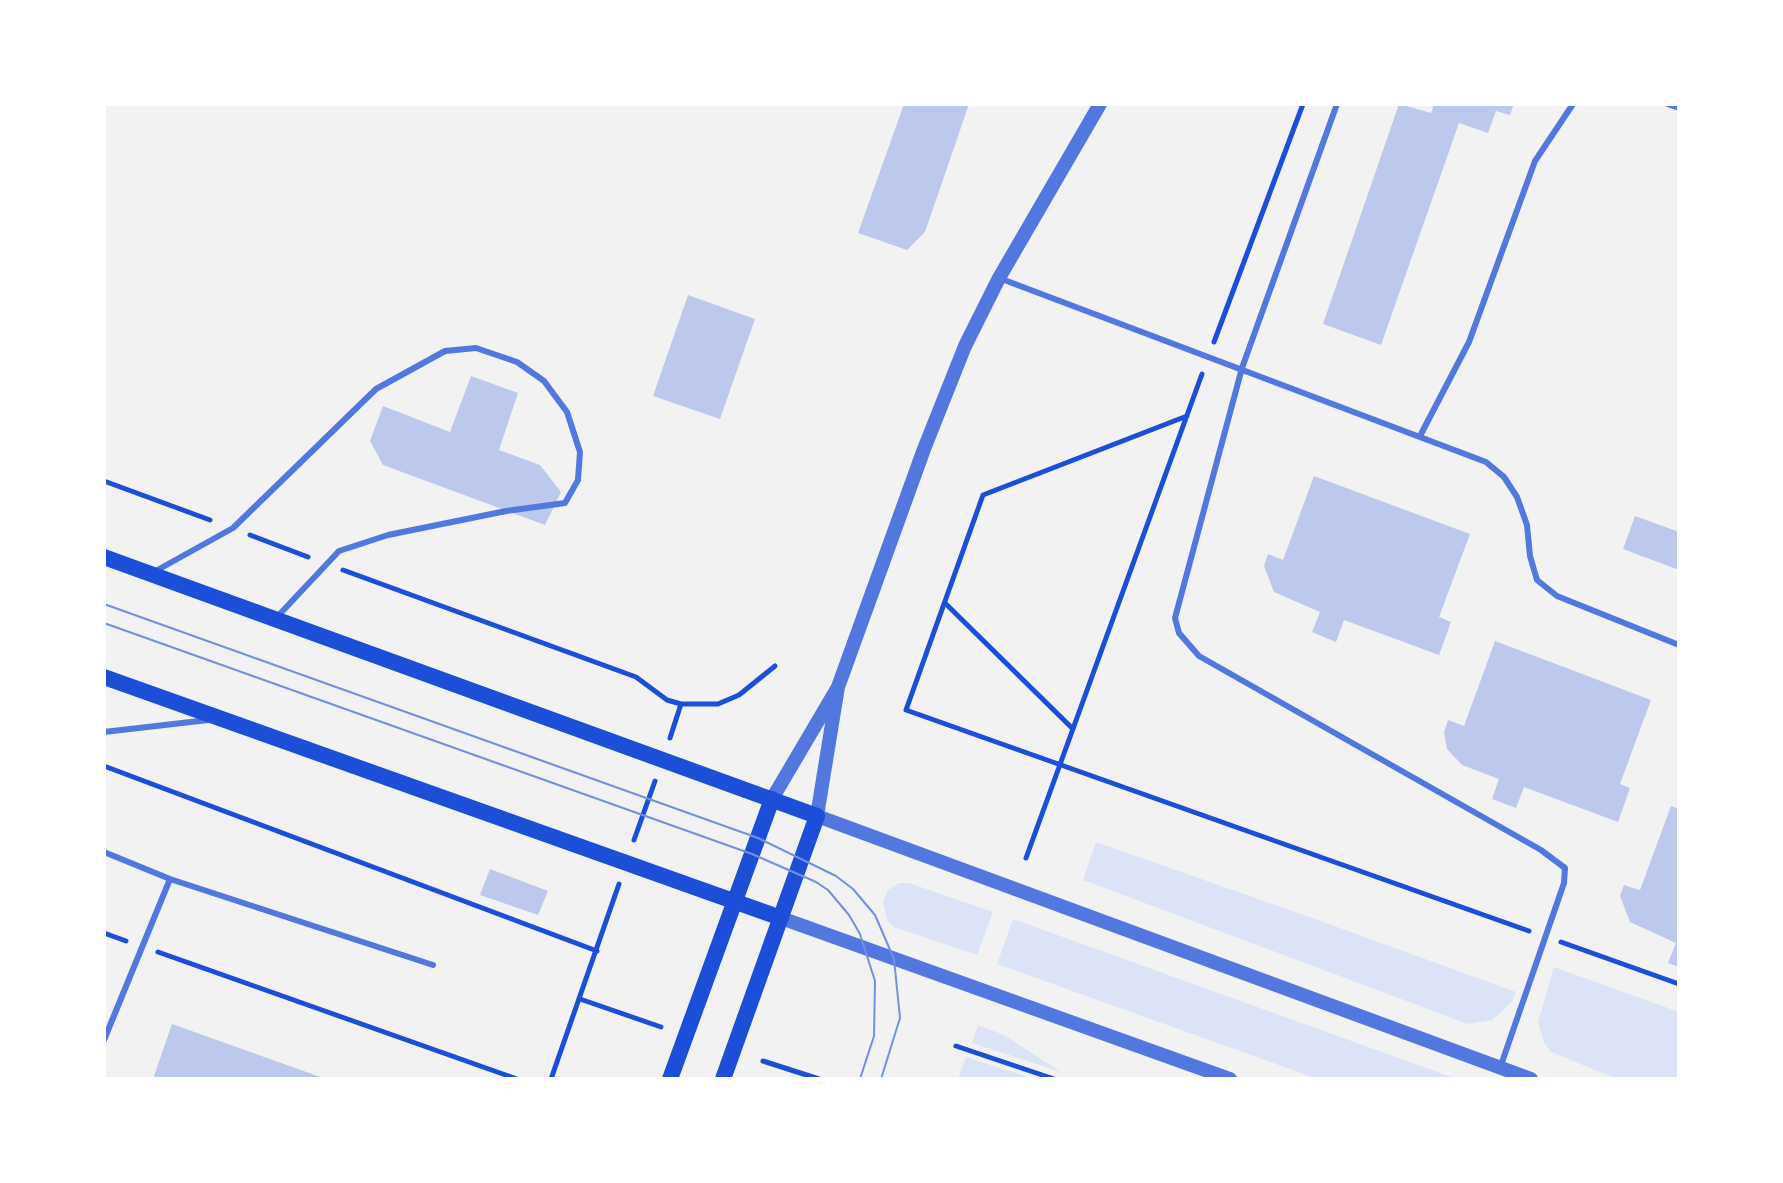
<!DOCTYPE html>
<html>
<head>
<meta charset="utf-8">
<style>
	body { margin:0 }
	#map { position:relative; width:1783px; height:1183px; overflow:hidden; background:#f2f2f2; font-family:Overpass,sans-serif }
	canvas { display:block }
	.frame { position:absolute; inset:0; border:106px solid #fff; pointer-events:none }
</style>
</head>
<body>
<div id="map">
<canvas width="1783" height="1183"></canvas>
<div class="frame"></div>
</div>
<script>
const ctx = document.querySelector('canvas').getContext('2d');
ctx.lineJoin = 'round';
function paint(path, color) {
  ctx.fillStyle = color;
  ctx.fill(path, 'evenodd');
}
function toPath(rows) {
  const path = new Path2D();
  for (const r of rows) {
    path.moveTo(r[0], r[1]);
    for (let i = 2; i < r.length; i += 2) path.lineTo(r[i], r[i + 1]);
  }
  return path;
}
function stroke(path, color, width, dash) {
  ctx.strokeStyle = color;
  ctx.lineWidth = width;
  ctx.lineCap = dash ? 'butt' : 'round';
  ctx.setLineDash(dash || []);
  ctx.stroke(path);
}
paint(toPath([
	[1096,842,1301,914,1516,992,1511,1003,1492,1020,1468,1024,1083,880],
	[899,883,909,883,993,912,977,955,894,927,887,920,883,902,888,890],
	[1013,919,1457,1079,1318,1079,997,964],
	[1554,967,1679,1012,1679,1079,1617,1079,1551,1052,1544,1043,1538,1022],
	[978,1025,1004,1035,1061,1072,972,1043],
	[966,1057,1035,1079,958,1079]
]), '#dbe4f7');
paint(toPath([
	[904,104,969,104,925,232,907,250,858,233],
	[1399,104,1431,113,1434,104,1514,104,1510,115,1496,111,1488,133,1459,123,1381,345,1323,324],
	[688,295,755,319,720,419,653,396],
	[471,376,518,393,499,450,540,465,561,492,545,525,383,465,370,441,383,406,450,432],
	[1314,476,1470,534,1439,617,1451,622,1439,655,1344,620,1336,642,1312,632,1320,612,1274,592,1264,566,1268,554,1283,560],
	[1635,516,1679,532,1679,570,1623,549],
	[1495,641,1651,700,1620,784,1630,788,1618,822,1524,787,1516,808,1492,799,1499,779,1462,765,1447,749,1444,732,1448,720,1464,726],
	[1671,806,1679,809,1679,967,1668,963,1676,943,1630,922,1620,896,1624,885,1640,890],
	[490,869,548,891,538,915,480,895],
	[172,1024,326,1079,153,1079]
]), '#bdc9ec');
stroke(toPath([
	[1214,342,1303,104],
	[1187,416,983,495,906,710,1529,931],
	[104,481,210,520],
	[250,535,308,557],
	[343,570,636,677,667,700,681,704,718,704,739,695,775,666],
	[945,603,1073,729],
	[670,738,681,704],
	[104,766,597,951],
	[634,840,655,781],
	[1026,858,1202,374],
	[104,933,126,941],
	[1561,942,1679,984],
	[158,952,517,1079],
	[580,999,661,1027],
	[956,1046,1054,1079],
	[763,1061,819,1079],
	[551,1079,619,884]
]), '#1d4ed8', 5);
stroke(toPath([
	[1337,104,1242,368,1175,618,1179,633,1199,656,1541,850,1565,868,1564,883,1500,1068],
	[1668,104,1679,108],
	[999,278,1486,462,1504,477,1517,497,1527,525,1530,556,1537,580,1557,596,1679,645],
	[1420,436,1469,342,1535,161,1573,104],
	[152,573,233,528,376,389,445,351,476,348,517,362,544,381,567,412,580,452,578,480,565,503,506,511,388,535,339,551,277,617],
	[104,732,208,720],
	[104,852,170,879,104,1040],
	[170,879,433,965]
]), '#5277de', 6);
stroke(toPath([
	[838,687,817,816,1531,1079],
	[772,799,838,687,924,449,965,346,999,278,1100,104],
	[781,918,1230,1079]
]), '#5277de', 14);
stroke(toPath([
	[104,557,817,816,723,1079],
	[104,677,781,918],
	[670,1079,772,799]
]), '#1d4ed8', 16);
stroke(toPath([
	[104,604,758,838,836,876,853,889,875,915,894,959,900,1018,881,1079],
	[104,623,752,854,816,882,828,890,849,915,860,934,875,981,874,1036,860,1079]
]), '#7290e2', 2);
</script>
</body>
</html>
